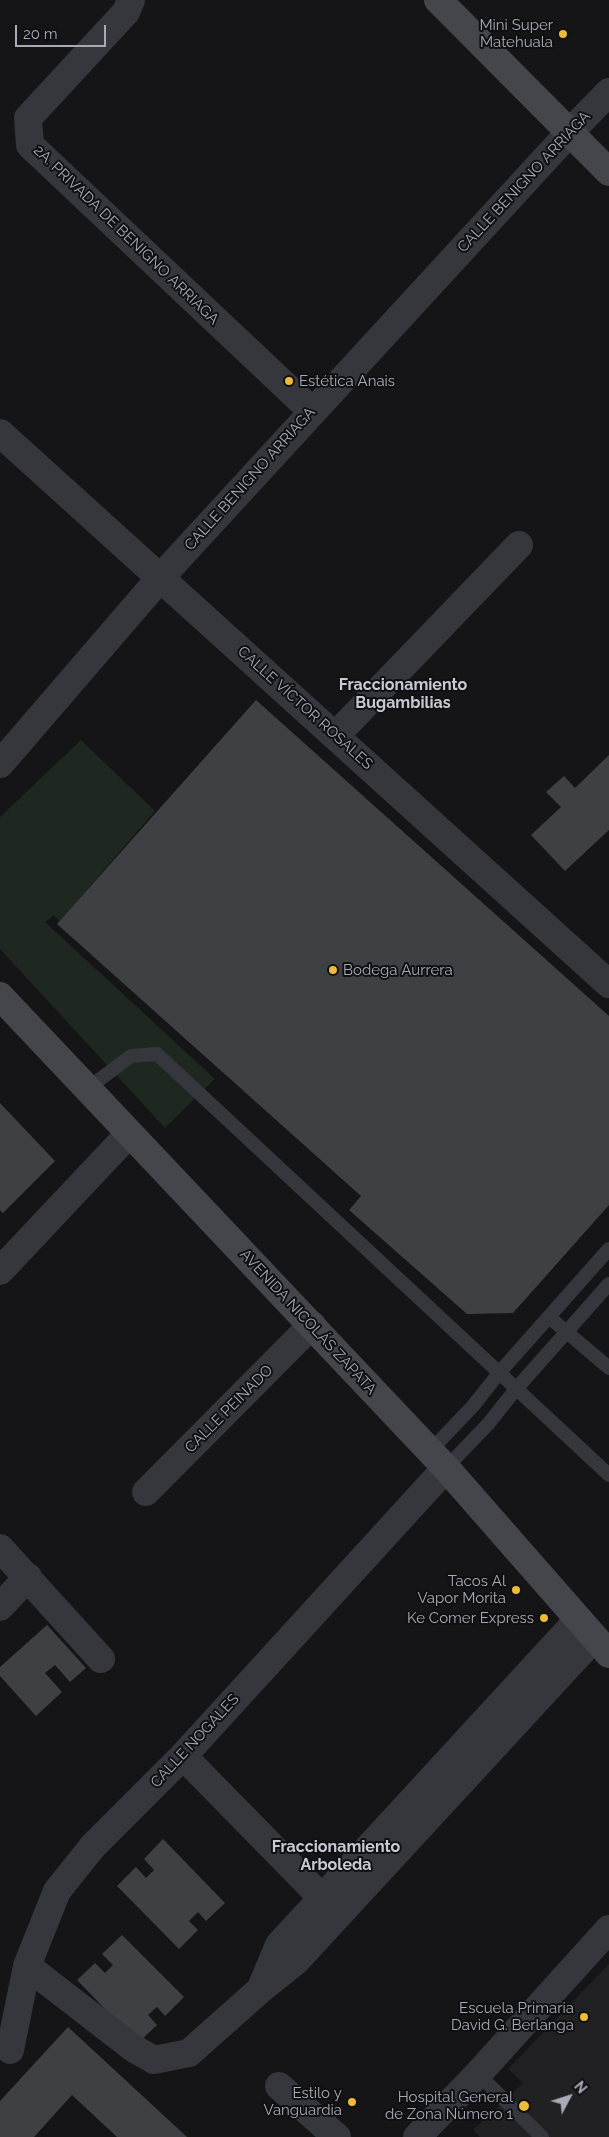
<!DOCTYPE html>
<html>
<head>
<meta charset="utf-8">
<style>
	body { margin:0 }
	#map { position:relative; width:609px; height:2137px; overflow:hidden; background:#151517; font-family:Raleway,sans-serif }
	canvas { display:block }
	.north { position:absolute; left:544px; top:2072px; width:50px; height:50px; -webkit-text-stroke:4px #101012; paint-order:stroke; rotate:50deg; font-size:14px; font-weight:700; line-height:20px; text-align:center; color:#a7abb7 }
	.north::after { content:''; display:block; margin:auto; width:18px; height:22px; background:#a7abb7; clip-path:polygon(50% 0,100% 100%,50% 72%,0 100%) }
	.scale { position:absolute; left:15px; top:25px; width:91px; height:22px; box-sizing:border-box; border:2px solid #a7abb7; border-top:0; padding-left:6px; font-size:15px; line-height:18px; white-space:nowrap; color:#a7abb7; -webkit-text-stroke:4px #101012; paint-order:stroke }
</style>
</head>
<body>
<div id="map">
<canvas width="609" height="2137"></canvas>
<div class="north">N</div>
<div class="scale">20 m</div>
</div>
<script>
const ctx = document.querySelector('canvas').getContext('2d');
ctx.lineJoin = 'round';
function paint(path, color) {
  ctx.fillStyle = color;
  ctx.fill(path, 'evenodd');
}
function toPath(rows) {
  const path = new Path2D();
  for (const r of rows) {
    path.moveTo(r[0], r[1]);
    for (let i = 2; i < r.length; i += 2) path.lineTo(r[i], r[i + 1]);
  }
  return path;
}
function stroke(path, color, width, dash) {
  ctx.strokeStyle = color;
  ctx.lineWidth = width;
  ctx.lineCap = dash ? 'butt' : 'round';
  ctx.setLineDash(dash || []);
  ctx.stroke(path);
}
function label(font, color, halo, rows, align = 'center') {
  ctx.font = font + ' Raleway,sans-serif';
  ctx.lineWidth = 4;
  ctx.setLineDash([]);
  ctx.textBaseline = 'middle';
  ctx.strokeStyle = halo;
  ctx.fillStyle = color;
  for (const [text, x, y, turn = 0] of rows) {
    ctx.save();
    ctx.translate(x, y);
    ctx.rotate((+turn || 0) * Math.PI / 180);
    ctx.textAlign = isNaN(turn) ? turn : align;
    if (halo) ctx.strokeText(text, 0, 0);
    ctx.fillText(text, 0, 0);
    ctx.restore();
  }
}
paint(toPath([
	[609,1964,609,2137,480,2137,473,2130,523,2083,508,2069]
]), '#212124');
paint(toPath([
	[81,740,155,811,60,921,54,915,45,922,215,1079,165,1128,0,949,0,817]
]), '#1f2721');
paint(toPath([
	[256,700,609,1016,609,1205,513,1313,467,1314,349,1210,361,1196,57,924],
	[609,755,609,830,565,871,531,835,561,807,546,792,564,776,575,788],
	[0,1103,55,1161,3,1213,0,1210],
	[47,1625,86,1668,70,1682,55,1665,45,1673,62,1692,36,1716,0,1676,0,1667],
	[163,1839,225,1903,206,1921,198,1912,189,1921,198,1930,179,1949,117,1886,136,1867,146,1878,154,1870,144,1859],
	[122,1935,184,1997,165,2016,157,2007,148,2015,157,2025,138,2043,77,1980,95,1963,105,1973,113,1965,102,1954],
	[68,2027,187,2137,117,2137,72,2095,34,2137,0,2137,0,2101]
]), '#3f4044');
stroke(toPath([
	[87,1089,131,1056,157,1054,609,1475],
	[549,1317,609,1368],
	[430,1451,473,1406,499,1373,609,1249],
	[446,1468,489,1423,516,1389,609,1284],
	[478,2074,542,2137]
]), '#36373c', 14);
stroke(toPath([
	[131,0,126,12,28,118,30,145,312,411],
	[0,433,609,984],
	[336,735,519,545],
	[0,764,161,577,570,132,609,92],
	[0,1271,129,1134],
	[146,1492,312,1325],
	[0,1548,101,1659],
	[0,1607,28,1577],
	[183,1756,334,1910],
	[27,1966,133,2048,154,2060,189,2053,261,1989,296,1961,594,1638],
	[261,1988,279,1945,578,1620],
	[10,2050,27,1966,57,1891,93,1846,183,1756,446,1468],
	[279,2086,337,2137],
	[417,2137,478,2074,609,1929]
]), '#36373c', 28);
stroke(toPath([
	[438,0,609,172],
	[0,996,446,1468,609,1654]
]), '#44464c', 28);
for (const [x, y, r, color] of [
	[563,34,5,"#ecbc38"],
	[289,381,5,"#ecbc38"],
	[333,970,5,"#ecbc38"],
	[516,1590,5,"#ecbc38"],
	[544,1618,5,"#ecbc38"],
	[584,2017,5,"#ecbc38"],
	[352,2102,5,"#ecbc38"],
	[524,2106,6,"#ecbc38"]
]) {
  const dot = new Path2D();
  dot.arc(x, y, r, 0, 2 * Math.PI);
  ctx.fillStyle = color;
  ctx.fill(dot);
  stroke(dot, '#101012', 2);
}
label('15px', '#a7abb7', '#101012', [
	["Mini Super",553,25],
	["Matehuala",553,42],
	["Estética Anais",299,381,"left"],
	["Bodega Aurrera",343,970,"left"],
	["Tacos Al",506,1581],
	["Vapor Morita",506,1598],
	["Ke Comer Express",534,1618],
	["Escuela Primaria",574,2008],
	["David G. Berlanga",574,2025],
	["Estilo y",342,2093],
	["Vanguardia",342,2110],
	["Hospital General",513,2097],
	["de Zona Número 1",513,2114]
], 'right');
label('15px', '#a7abb7', '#101012', [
	["CALLE BENIGNO ARRIAGA",524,182,-47],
	["2A. PRIVADA DE BENIGNO ARRIAGA",126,235,44],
	["CALLE BENIGNO ARRIAGA",250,479,-48],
	["CALLE VÍCTOR ROSALES",305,708,42],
	["AVENIDA NICOLÁS ZAPATA",308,1322,47],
	["CALLE PEINADO",229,1409,-45],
	["CALLE NOGALES",195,1741,-47]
]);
label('bold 16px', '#c8cad3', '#101012', [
	["Fraccionamiento",403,685],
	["Bugambilias",403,703],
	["Fraccionamiento",336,1847],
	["Arboleda",336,1865]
]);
</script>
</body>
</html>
